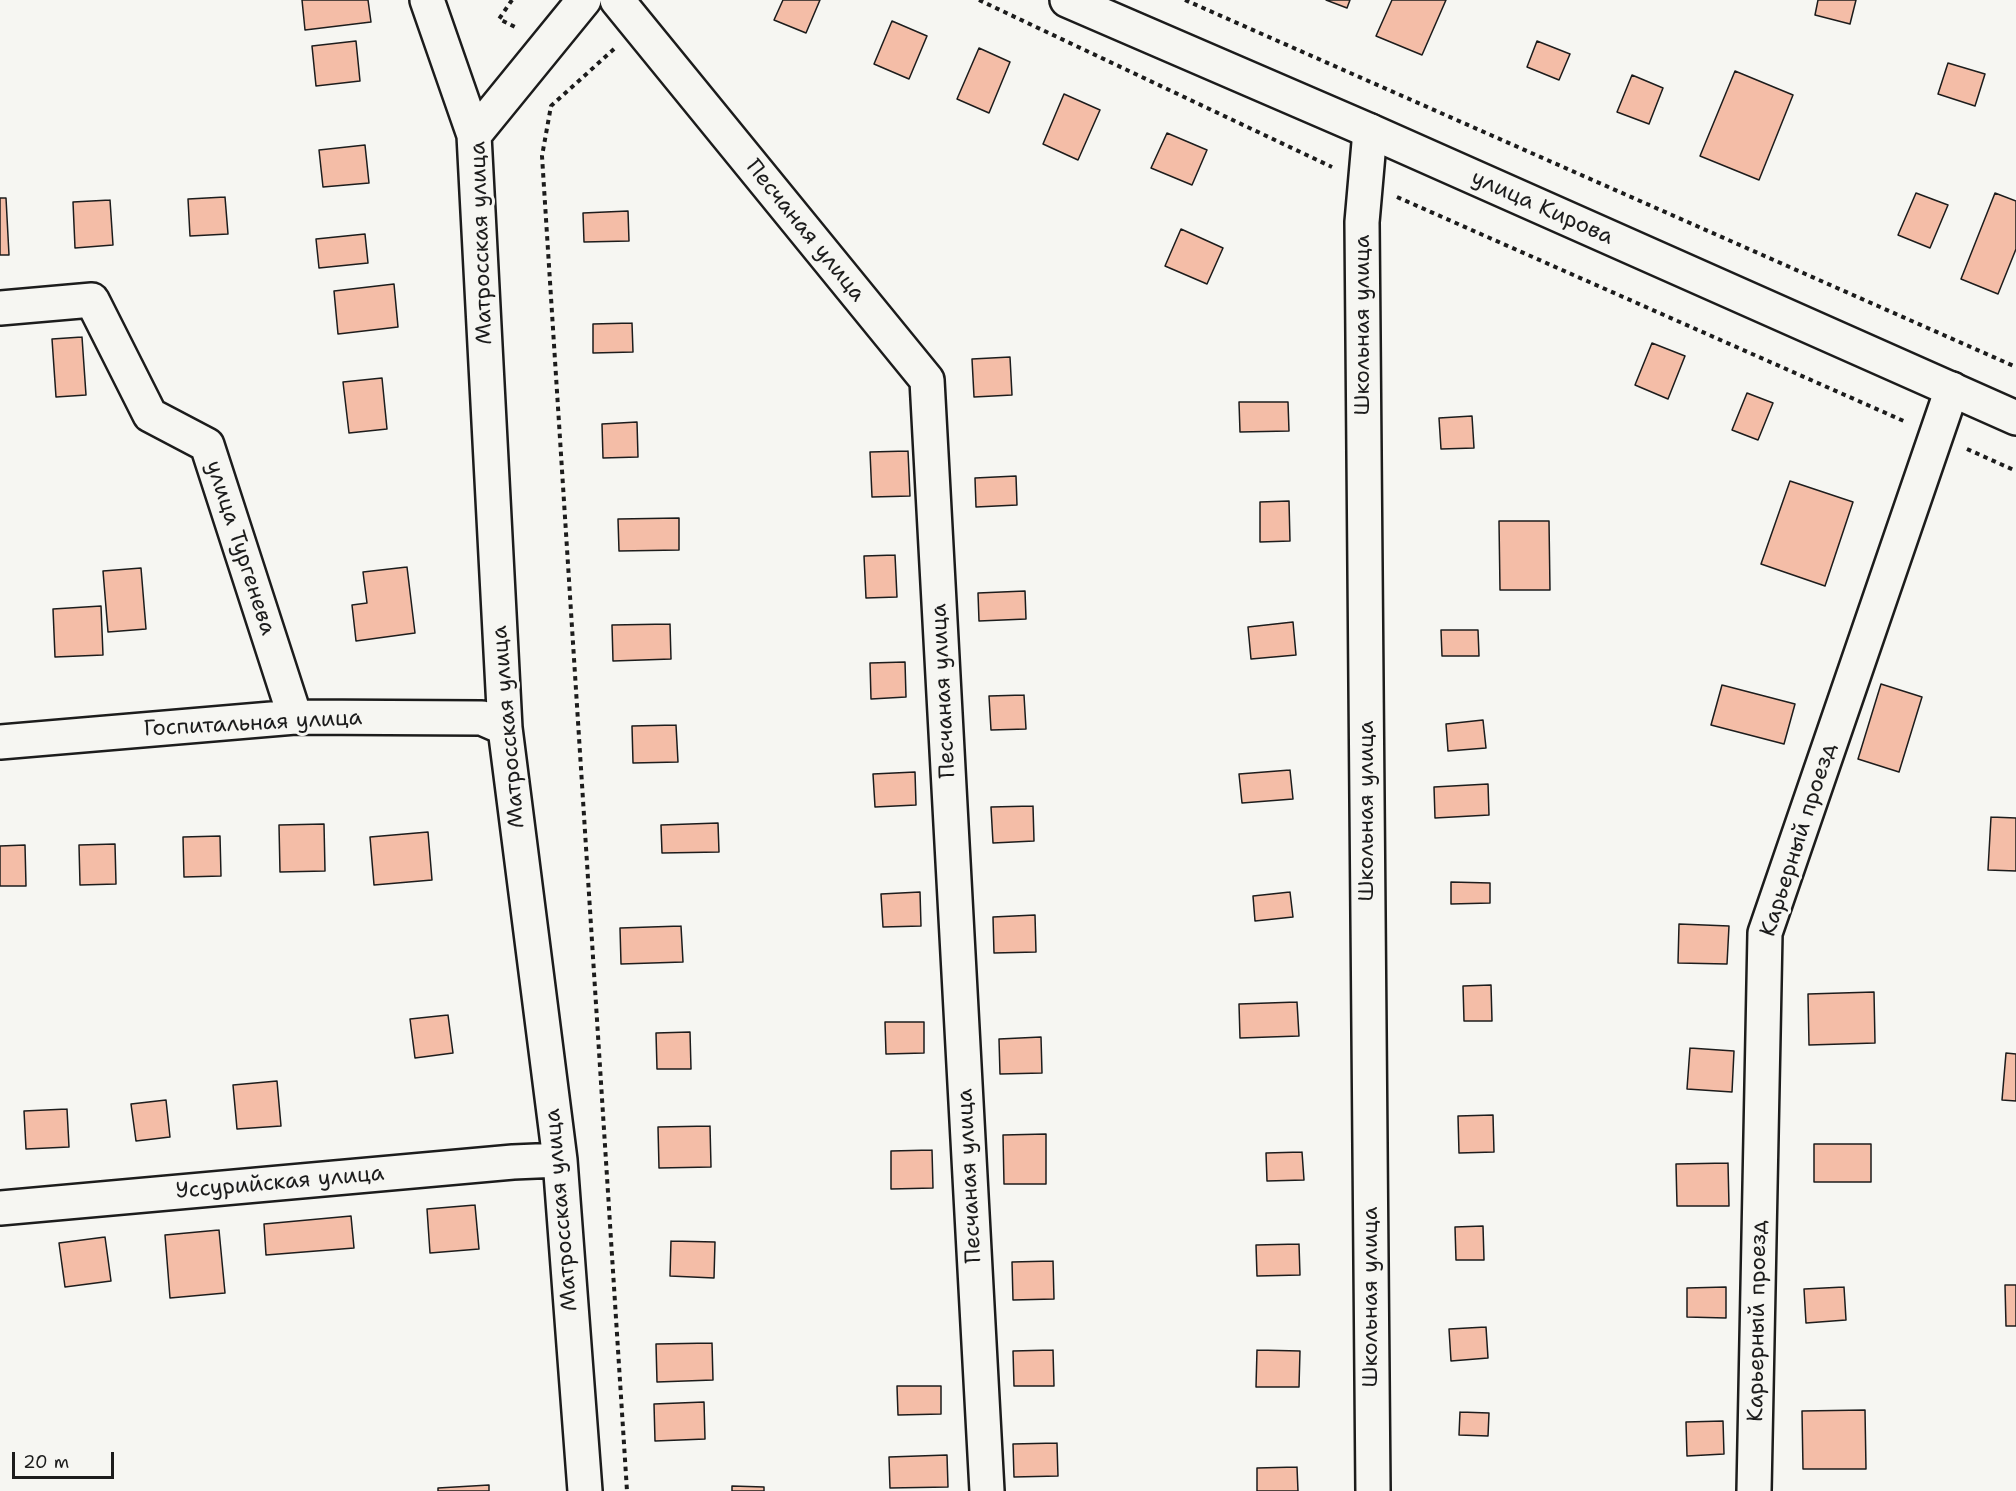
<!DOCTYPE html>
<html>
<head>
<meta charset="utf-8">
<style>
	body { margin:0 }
	#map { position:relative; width:2016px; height:1491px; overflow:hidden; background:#f6f6f2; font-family:"Shantell Sans",sans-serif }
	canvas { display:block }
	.scale { position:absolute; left:12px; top:1452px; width:102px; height:27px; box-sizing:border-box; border:3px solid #1c1c1c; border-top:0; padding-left:8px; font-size:18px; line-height:21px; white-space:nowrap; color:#1c1c1c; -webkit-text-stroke:4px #f6f6f2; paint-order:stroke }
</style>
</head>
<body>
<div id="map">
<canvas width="2016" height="1491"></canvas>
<div class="scale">20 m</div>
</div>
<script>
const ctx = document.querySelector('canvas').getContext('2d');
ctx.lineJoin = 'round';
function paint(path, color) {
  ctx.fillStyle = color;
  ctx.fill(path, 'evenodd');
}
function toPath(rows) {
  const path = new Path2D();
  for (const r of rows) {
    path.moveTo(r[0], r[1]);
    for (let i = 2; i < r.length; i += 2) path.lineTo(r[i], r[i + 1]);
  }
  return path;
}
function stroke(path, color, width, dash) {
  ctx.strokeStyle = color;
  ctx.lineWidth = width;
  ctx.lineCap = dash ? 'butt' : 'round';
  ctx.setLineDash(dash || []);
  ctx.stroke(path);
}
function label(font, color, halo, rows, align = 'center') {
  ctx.font = font + ' "Shantell Sans",sans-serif';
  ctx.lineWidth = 6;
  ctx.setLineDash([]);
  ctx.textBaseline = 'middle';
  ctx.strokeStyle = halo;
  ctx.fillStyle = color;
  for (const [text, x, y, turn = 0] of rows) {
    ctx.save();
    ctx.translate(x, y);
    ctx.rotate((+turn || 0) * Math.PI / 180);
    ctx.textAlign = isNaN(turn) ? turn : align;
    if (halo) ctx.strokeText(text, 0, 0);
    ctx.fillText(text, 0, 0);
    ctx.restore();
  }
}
const building = toPath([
	[302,0,368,0,371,22,305,30,302,0],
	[783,0,820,0,806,33,774,20,783,0],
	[1326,0,1350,0,1347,8,1326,0],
	[1392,0,1446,0,1422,55,1376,36,1392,0],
	[1818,0,1856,0,1850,24,1815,15,1818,0],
	[892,21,927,36,909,79,874,64,892,21],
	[356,41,360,81,316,86,312,46,356,41],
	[1537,41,1570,54,1559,80,1527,67,1537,41],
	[979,48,1010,62,989,113,957,99,979,48],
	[1948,63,1985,74,1975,106,1938,94,1948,63],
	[1735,71,1793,95,1759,180,1700,156,1735,71],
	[1632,75,1663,88,1649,124,1617,112,1632,75],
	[1064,94,1100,110,1078,160,1043,144,1064,94],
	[1167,133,1207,150,1192,185,1151,168,1167,133],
	[365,145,369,183,323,187,319,150,365,145],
	[1916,193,1948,205,1930,248,1898,235,1916,193],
	[1995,193,2016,201,2016,249,1998,294,1961,279,1995,193],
	[225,197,228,234,190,236,188,199,225,197],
	[0,198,6,198,9,255,0,255,0,198],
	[110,200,113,245,75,248,73,202,110,200],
	[628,211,629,241,584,242,583,213,628,211],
	[1181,229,1223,248,1207,284,1165,266,1181,229],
	[365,234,368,263,319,268,316,239,365,234],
	[394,284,398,327,338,334,334,291,394,284],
	[632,323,633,352,593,353,593,324,632,323],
	[82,337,86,395,56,397,52,339,82,337],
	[1652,343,1685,356,1668,399,1635,385,1652,343],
	[1010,357,1012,395,974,397,972,359,1010,357],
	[382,378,387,429,349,433,343,382,382,378],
	[1747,393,1773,403,1758,440,1732,430,1747,393],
	[1239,402,1288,402,1289,431,1240,432,1239,402],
	[1472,416,1474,448,1441,449,1439,418,1472,416],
	[637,422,638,457,603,458,602,424,637,422],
	[908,451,910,496,872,497,870,452,908,451],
	[1016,476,1017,505,976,507,975,478,1016,476],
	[1790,481,1853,502,1825,586,1761,564,1790,481],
	[1289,501,1290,541,1260,542,1260,502,1289,501],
	[679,518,679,550,619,551,618,519,679,518],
	[1499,521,1549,521,1550,590,1500,590,1499,521],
	[895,555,897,597,866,598,864,556,895,555],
	[407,567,415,633,356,641,352,605,367,603,363,572,407,567],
	[141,568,146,629,108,632,103,571,141,568],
	[1025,591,1026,619,979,621,978,593,1025,591],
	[101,606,103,655,55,657,53,609,101,606],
	[1293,622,1296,655,1251,659,1248,627,1293,622],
	[670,624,671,659,613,661,612,625,670,624],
	[1441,630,1478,630,1479,656,1442,656,1441,630],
	[905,662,906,697,871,699,870,663,905,662],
	[1881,684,1922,697,1899,772,1858,759,1881,684],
	[1722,685,1795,704,1784,744,1711,725,1722,685],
	[1024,695,1026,729,991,730,989,696,1024,695],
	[1483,720,1486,748,1448,751,1446,724,1483,720],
	[676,725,678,762,633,763,632,726,676,725],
	[1290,770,1293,799,1242,803,1239,774,1290,770],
	[915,772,916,805,875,807,873,774,915,772],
	[1488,784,1489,815,1435,818,1434,787,1488,784],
	[1033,806,1034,841,993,843,991,807,1033,806],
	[1991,817,2016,818,2016,871,1988,870,1991,817],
	[718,823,719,852,662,853,661,825,718,823],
	[324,824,325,871,280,872,279,825,324,824],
	[428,832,432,880,374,885,370,837,428,832],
	[220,836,221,876,184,877,183,837,220,836],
	[115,844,116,884,80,885,79,845,115,844],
	[25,845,26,886,0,886,0,846,25,845],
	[1451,882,1490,883,1490,903,1451,904,1451,882],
	[920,892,921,926,883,927,881,894,920,892],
	[1290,892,1293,917,1255,921,1253,896,1290,892],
	[1035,915,1036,952,994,953,993,917,1035,915],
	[1679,924,1729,926,1727,964,1678,963,1679,924],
	[681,926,683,962,621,964,620,928,681,926],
	[1491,985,1492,1021,1464,1021,1463,986,1491,985],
	[1874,992,1875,1043,1809,1045,1808,994,1874,992],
	[1297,1002,1299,1036,1240,1038,1239,1004,1297,1002],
	[448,1015,453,1053,415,1058,410,1019,448,1015],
	[885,1022,924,1022,924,1053,886,1054,885,1022],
	[690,1032,691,1069,657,1069,656,1033,690,1032],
	[1041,1037,1042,1073,1000,1074,999,1039,1041,1037],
	[1690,1048,1734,1051,1732,1092,1687,1089,1690,1048],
	[2006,1053,2016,1054,2016,1101,2002,1100,2006,1053],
	[277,1081,281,1126,237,1129,233,1085,277,1081],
	[166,1100,170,1137,136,1141,131,1104,166,1100],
	[67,1109,69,1147,26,1149,24,1111,67,1109],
	[1493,1115,1494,1152,1459,1153,1458,1116,1493,1115],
	[710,1126,711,1167,659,1168,658,1127,710,1126],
	[1046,1134,1046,1184,1004,1184,1003,1135,1046,1134],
	[1814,1144,1871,1144,1871,1182,1814,1182,1814,1144],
	[932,1150,933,1188,891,1189,891,1151,932,1150],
	[1302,1152,1304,1180,1267,1181,1266,1153,1302,1152],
	[1728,1163,1729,1206,1677,1206,1676,1164,1728,1163],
	[475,1205,479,1249,430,1253,427,1209,475,1205],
	[351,1216,354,1248,266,1255,264,1224,351,1216],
	[1483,1226,1484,1260,1456,1260,1455,1227,1483,1226],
	[219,1230,225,1293,170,1298,165,1235,219,1230],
	[105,1237,111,1281,65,1287,59,1243,105,1237],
	[671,1241,715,1242,714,1278,670,1276,671,1241],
	[1299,1244,1300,1275,1257,1276,1256,1245,1299,1244],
	[1053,1261,1054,1299,1013,1300,1012,1262,1053,1261],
	[2005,1285,2016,1285,2016,1326,2006,1326,2005,1285],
	[1726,1287,1726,1318,1687,1317,1687,1288,1726,1287],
	[1844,1287,1846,1320,1806,1323,1804,1289,1844,1287],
	[1486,1327,1488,1358,1451,1361,1449,1329,1486,1327],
	[712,1343,713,1380,657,1382,656,1344,712,1343],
	[1053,1350,1054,1386,1014,1386,1013,1351,1053,1350],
	[1257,1350,1300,1351,1299,1387,1256,1387,1257,1350],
	[897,1386,941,1386,941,1414,898,1415,897,1386],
	[704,1402,705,1439,655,1441,654,1404,704,1402],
	[1865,1410,1866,1469,1803,1469,1802,1411,1865,1410],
	[1460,1412,1489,1413,1488,1436,1459,1435,1460,1412],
	[1723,1421,1724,1454,1687,1456,1686,1422,1723,1421],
	[1057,1443,1058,1476,1014,1477,1013,1444,1057,1443],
	[947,1455,948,1487,890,1488,889,1457,947,1455],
	[1297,1467,1298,1491,1257,1491,1257,1468,1297,1467],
	[489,1485,489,1491,438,1491,438,1488,489,1485],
	[732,1486,764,1487,764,1491,732,1491,732,1486]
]);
paint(building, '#f4bda7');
stroke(building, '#1c1c1c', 1.5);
const minor = toPath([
	[427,0,474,135],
	[584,0,474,135,505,728,560,1160,585,1491],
	[617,0,927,380,987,1491],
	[1370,131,1362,222,1373,1491],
	[0,308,92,300,150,415,207,445,295,717],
	[0,742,295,717,482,718,505,728],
	[0,1208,513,1162,560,1160],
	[1754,1491,1765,933,1952,389]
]);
const major = toPath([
	[1067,0,1370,131,2016,418]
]);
stroke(minor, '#1c1c1c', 38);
stroke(major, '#1c1c1c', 38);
stroke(toPath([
	[512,0,499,19,517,28],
	[979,0,1332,167],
	[1185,0,2016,367],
	[614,49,551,106,542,156,627,1491],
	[1397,197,1906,422],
	[1967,449,2016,471]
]), '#1c1c1c', 4, [4.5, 4.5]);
stroke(minor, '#f6f6f2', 33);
stroke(major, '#f6f6f2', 33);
label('22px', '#1c1c1c', '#f6f6f2', [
	["улица Кирова",1542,208,24],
	["Песчаная улица",805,231,51],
	["Матросская улица",482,243,-92],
	["Школьная улица",1363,325,-90],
	["улица Тургенева",240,548,72],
	["Песчаная улица",944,691,-93],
	["Госпитальная улица",253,724,-3],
	["Матросская улица",509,727,-95],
	["Школьная улица",1367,811,-90],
	["Карьерный проезд",1799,840,-72],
	["Песчаная улица",970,1176,-93],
	["Уссурийская улица",280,1183,-5],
	["Матросская улица",562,1210,-95],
	["Школьная улица",1371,1297,-90],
	["Карьерный проезд",1758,1321,-89]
]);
</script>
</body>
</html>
